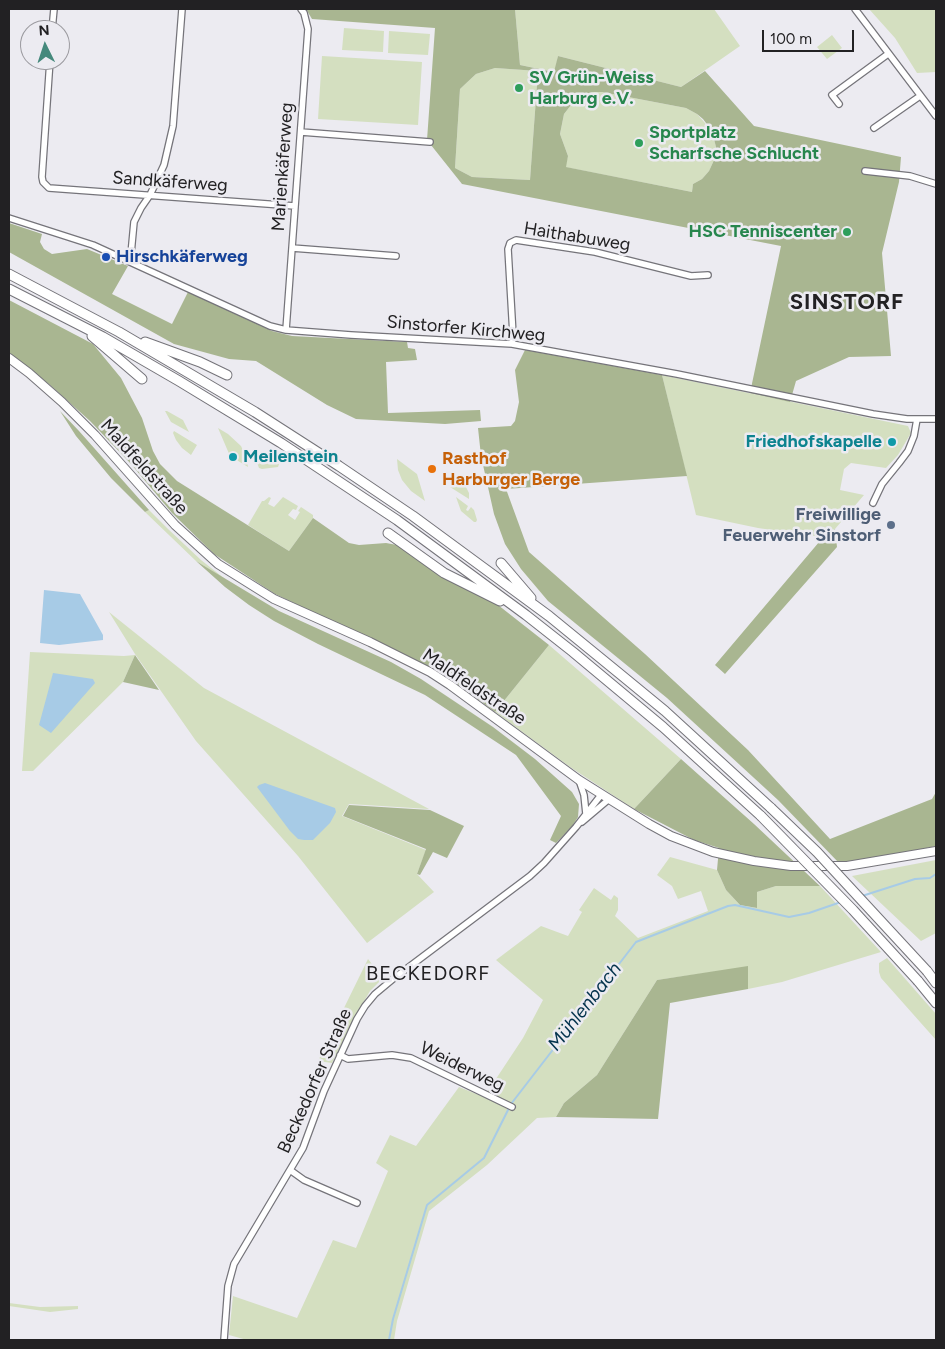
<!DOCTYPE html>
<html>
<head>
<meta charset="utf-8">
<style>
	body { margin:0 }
	#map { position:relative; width:945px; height:1349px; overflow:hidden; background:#ecebf1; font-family:Figtree,sans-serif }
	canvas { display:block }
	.frame { position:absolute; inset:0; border:10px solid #222123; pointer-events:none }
	.north { position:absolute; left:20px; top:20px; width:50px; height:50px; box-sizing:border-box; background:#ecebf1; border:1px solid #9b9a9f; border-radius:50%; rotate:356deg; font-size:14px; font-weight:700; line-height:20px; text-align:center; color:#222123 }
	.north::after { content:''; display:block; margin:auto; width:18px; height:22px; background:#45897c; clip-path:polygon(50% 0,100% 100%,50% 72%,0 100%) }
	.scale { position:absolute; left:762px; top:30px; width:92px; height:22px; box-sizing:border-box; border:2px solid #222123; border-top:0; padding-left:6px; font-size:15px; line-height:18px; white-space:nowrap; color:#222123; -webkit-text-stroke:4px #ecebf1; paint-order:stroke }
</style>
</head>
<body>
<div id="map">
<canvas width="945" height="1349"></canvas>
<div class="frame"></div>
<div class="north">N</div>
<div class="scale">100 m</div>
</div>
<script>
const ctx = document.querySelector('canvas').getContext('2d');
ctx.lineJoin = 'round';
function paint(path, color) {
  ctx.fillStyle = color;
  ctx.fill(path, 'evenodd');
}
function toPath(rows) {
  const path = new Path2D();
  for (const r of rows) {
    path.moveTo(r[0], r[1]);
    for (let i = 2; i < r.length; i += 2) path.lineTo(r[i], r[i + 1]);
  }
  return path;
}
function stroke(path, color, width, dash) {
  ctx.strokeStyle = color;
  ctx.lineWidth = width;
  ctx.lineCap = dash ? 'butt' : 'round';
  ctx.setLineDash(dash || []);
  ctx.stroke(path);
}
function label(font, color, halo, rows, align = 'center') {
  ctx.font = font + ' Figtree,sans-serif';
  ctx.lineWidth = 5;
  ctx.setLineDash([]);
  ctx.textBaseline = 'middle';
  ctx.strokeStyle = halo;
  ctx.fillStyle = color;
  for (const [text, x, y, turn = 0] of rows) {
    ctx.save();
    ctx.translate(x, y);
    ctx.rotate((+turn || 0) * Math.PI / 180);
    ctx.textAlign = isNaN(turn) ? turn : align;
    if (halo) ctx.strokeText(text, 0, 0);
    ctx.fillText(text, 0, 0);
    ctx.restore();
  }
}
paint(toPath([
	[515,9,714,9,740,46,681,87,558,56,555,72,520,65],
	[869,9,936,9,936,72,917,73,895,38],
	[344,28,384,31,383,52,342,50],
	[389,31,430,34,428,55,388,53],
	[832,35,842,48,827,59,817,47],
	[322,56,422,62,418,125,318,119],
	[495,68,538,71,530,180,472,177,455,168,460,89,476,74],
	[593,92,602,92,686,108,697,114,712,131,716,147,715,158,709,171,702,179,693,184,692,192,565,167,568,156,560,134,564,114,575,100,584,95],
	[662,375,908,426,911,433,898,455,886,468,851,463,844,469,840,490,864,495,835,529,825,535,812,536,758,528,696,515],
	[165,411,167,411,183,420,189,432,171,422],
	[218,428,228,434,241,446,246,457,248,467,230,456],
	[174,431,197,445,191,455,182,448,176,440,173,433],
	[257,453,279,464,278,467,262,469,259,468,255,457],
	[397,459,417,474,425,501,411,491,402,480,398,470],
	[457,477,466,487,469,493,469,499,450,487],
	[269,497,271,498,268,504,274,507,283,497,298,506,296,510,293,509,288,515,295,520,300,512,298,511,301,507,313,515,313,518,289,551,248,525,262,501,264,501],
	[456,497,468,506,466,510,468,511,471,507,474,510,477,520,476,522,474,522,461,511],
	[149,510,168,529,201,560,225,579,196,561,145,512],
	[109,612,204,688,429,809,349,804,342,816,426,850,417,874,434,892,367,943,298,856,196,741,135,654],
	[549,645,681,759,634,809,570,767,495,712],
	[30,652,124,656,135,655,123,682,33,771,22,771],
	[670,857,717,870,726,890,740,905,757,908,757,892,776,886,820,886,881,952,782,982,748,989,748,967,657,980,597,1075,564,1103,556,1117,537,1118,487,1165,429,1211,397,1321,394,1340,247,1340,229,1335,233,1296,297,1318,333,1240,356,1248,388,1171,376,1163,390,1135,416,1146,459,1087,484,1097,523,1038,543,1000,496,960,541,926,568,936,582,912,579,910,594,888,611,900,614,895,618,898,618,910,615,916,638,938,708,911,701,891,678,899,672,886,657,875],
	[936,860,936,933,921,941,852,876],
	[887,958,936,1014,936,1040,881,978,879,972,879,963],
	[368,959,383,978,370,991,355,1017,332,1063,318,1061],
	[9,1303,40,1307,78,1306,78,1309,50,1312,9,1306]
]), '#d4dfc0');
paint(toPath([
	[306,9,515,9,520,65,554,72,558,56,681,87,705,71,754,126,901,157,899,182,882,253,891,356,849,357,796,381,790,402,750,393,781,246,462,184,427,140,435,28,312,19],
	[495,68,538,71,530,180,472,177,455,168,460,89,476,74],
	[593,92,602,92,686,108,697,114,703,119,712,131,716,147,715,158,709,171,702,179,693,184,692,192,566,167,568,156,560,134,564,114,575,100,584,95],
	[9,223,42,234,40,242,44,249,52,254,87,249,128,266,112,294,172,324,188,292,272,331,292,336,407,342,408,348,415,349,417,360,386,362,388,413,480,410,481,421,445,424,356,419,327,405,256,361,229,359,174,344,9,252],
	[9,300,93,344,121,378,142,418,153,451,160,464,177,481,289,551,313,518,349,543,359,545,386,543,397,545,498,605,549,645,495,712,447,676,275,594,214,554,172,513,131,464,90,421,50,385,9,353],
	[525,350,662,375,687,476,506,489,529,552,645,654,748,750,830,839,932,799,936,792,936,846,862,862,840,864,778,800,667,698,548,601,521,569,505,544,494,514,481,456,478,428,511,426,515,421,519,402,515,370],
	[60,411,79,431,149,510,145,512,111,478,76,436],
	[835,529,837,547,725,674,715,665,825,535],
	[196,561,279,611,391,662,421,679,493,727,535,759,572,792,579,804,578,817,573,825,556,843,550,840,561,816,516,755,425,695,318,644,274,621,249,605,225,587],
	[135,655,159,690,123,682],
	[681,759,754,824,820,886,776,886,757,892,757,908,740,905,726,890,717,870,719,848,694,840,634,809],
	[349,805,430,810,464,826,447,858,433,852,420,875,417,874,426,849,343,816],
	[748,966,748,989,670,1003,658,1119,556,1117,564,1103,597,1075,657,980]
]), '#a9b691');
paint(toPath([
	[44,590,80,594,103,635,103,640,59,645,40,643],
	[53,673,93,679,95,683,51,733,39,725],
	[265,783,335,808,336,812,330,823,313,840,304,840,298,839,290,831,257,787,259,785]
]), '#a7cbe6');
stroke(toPath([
	[862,896,915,879,930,878,936,874],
	[511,1104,636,942,728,906,735,905,789,917,809,913,841,902],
	[389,1340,393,1319,427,1205,484,1158,509,1108]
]), '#a7cbe6', 2);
const minor = toPath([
	[855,9,936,116],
	[52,30,54,9],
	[50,60,42,177,43,182,49,188,295,206],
	[839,104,832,95,888,54],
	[874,128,920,96],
	[301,132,430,142],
	[865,171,910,176,936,184],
	[9,218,93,245,270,326,286,330,351,335,512,344,677,374,873,414,907,419,936,419],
	[292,248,396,256],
	[129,261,131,254,134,222,141,208,150,195,164,165,173,126,182,9],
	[286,330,308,29,304,13,301,9],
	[512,344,513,335,508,249,510,243,516,240,595,252,691,276,708,275],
	[873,503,882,484,899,463,908,451,914,436,917,419],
	[579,780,584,795,586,814],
	[582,822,608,800],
	[340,1055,348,1059,392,1055,411,1058,512,1107],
	[290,1170,304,1180,357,1203],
	[224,1340,228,1286,234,1264,303,1148,324,1091,357,1019,365,1006,375,994,393,979,530,876,544,863,576,827,601,795]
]);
const major = toPath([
	[9,358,29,373,62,402,95,435,175,525,218,564,274,599,370,642,430,672,450,685,579,780,649,824,671,836,713,852,754,861,791,866,847,866,936,851]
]);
const highway = toPath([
	[9,274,119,332,255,412,339,466,413,516,549,616,620,674,665,711,771,808],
	[9,289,103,337,179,381,281,443,397,520,526,615,573,652,663,727,761,816],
	[92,336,142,379],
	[145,342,200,362,227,375],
	[388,533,444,573,500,601],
	[501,563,531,598],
	[927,971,936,983],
	[918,981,936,1003]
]);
stroke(minor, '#75747a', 8);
stroke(major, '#75747a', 10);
stroke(highway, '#75747a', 11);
stroke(minor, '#fff', 5.5);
stroke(major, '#fff', 8);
stroke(highway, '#fff', 9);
const highwayBridge = toPath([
	[771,808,817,852,927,971],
	[761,816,853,910,918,981]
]);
stroke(highwayBridge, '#75747a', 11, []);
stroke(highwayBridge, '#fff', 9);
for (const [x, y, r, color] of [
	[519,88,5,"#2e9e5b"],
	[639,143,5,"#2e9e5b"],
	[847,232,5,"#2e9e5b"],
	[106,257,5,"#1a4fb4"],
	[892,442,5,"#0f9aa8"],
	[233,457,5,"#0f9aa8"],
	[432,469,5,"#e8710a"],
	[891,525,5,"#5c6f8a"]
]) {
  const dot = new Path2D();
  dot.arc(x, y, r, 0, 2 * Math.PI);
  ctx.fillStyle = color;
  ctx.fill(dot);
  stroke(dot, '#ecebf1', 2);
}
label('bold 18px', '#27864d', '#ecebf1', [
	["SV Grün-Weiss",529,78],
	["Harburg e.V.",529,99],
	["Sportplatz",649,133],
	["Scharfsche Schlucht",649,154],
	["HSC Tenniscenter",837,232,"right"]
], 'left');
label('18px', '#222123', '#ecebf1', [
	["Marienkäferweg",283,167,-86],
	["Sandkäferweg",170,182,4],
	["Haithabuweg",577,237,9],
	["Sinstorfer Kirchweg",466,329,5],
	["Maldfeldstraße",144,467,48],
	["Maldfeldstraße",474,687,34],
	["Weiderweg",462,1067,26],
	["Beckedorfer Straße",315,1081,-66]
]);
label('bold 18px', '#164399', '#ecebf1', [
	["Hirschkäferweg",116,257]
], 'left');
label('bold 18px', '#0d838f', '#ecebf1', [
	["Friedhofskapelle",882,442],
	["Meilenstein",243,457,"left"]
], 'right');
label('bold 18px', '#c56008', '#ecebf1', [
	["Rasthof",442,459],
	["Harburger Berge",442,480]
], 'left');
label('bold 18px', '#4e5e75', '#ecebf1', [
	["Freiwillige",881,515],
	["Feuerwehr Sinstorf",881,536]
], 'right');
label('italic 19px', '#03324c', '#ecebf1', [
	["Mühlenbach",585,1007,-52]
]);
ctx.letterSpacing = '1px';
label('20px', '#222123', '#ecebf1', [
	["BECKEDORF",428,974]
]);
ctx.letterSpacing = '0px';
ctx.letterSpacing = '1px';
label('bold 22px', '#222123', '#ecebf1', [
	["SINSTORF",847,303]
]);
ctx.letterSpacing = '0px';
</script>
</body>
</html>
